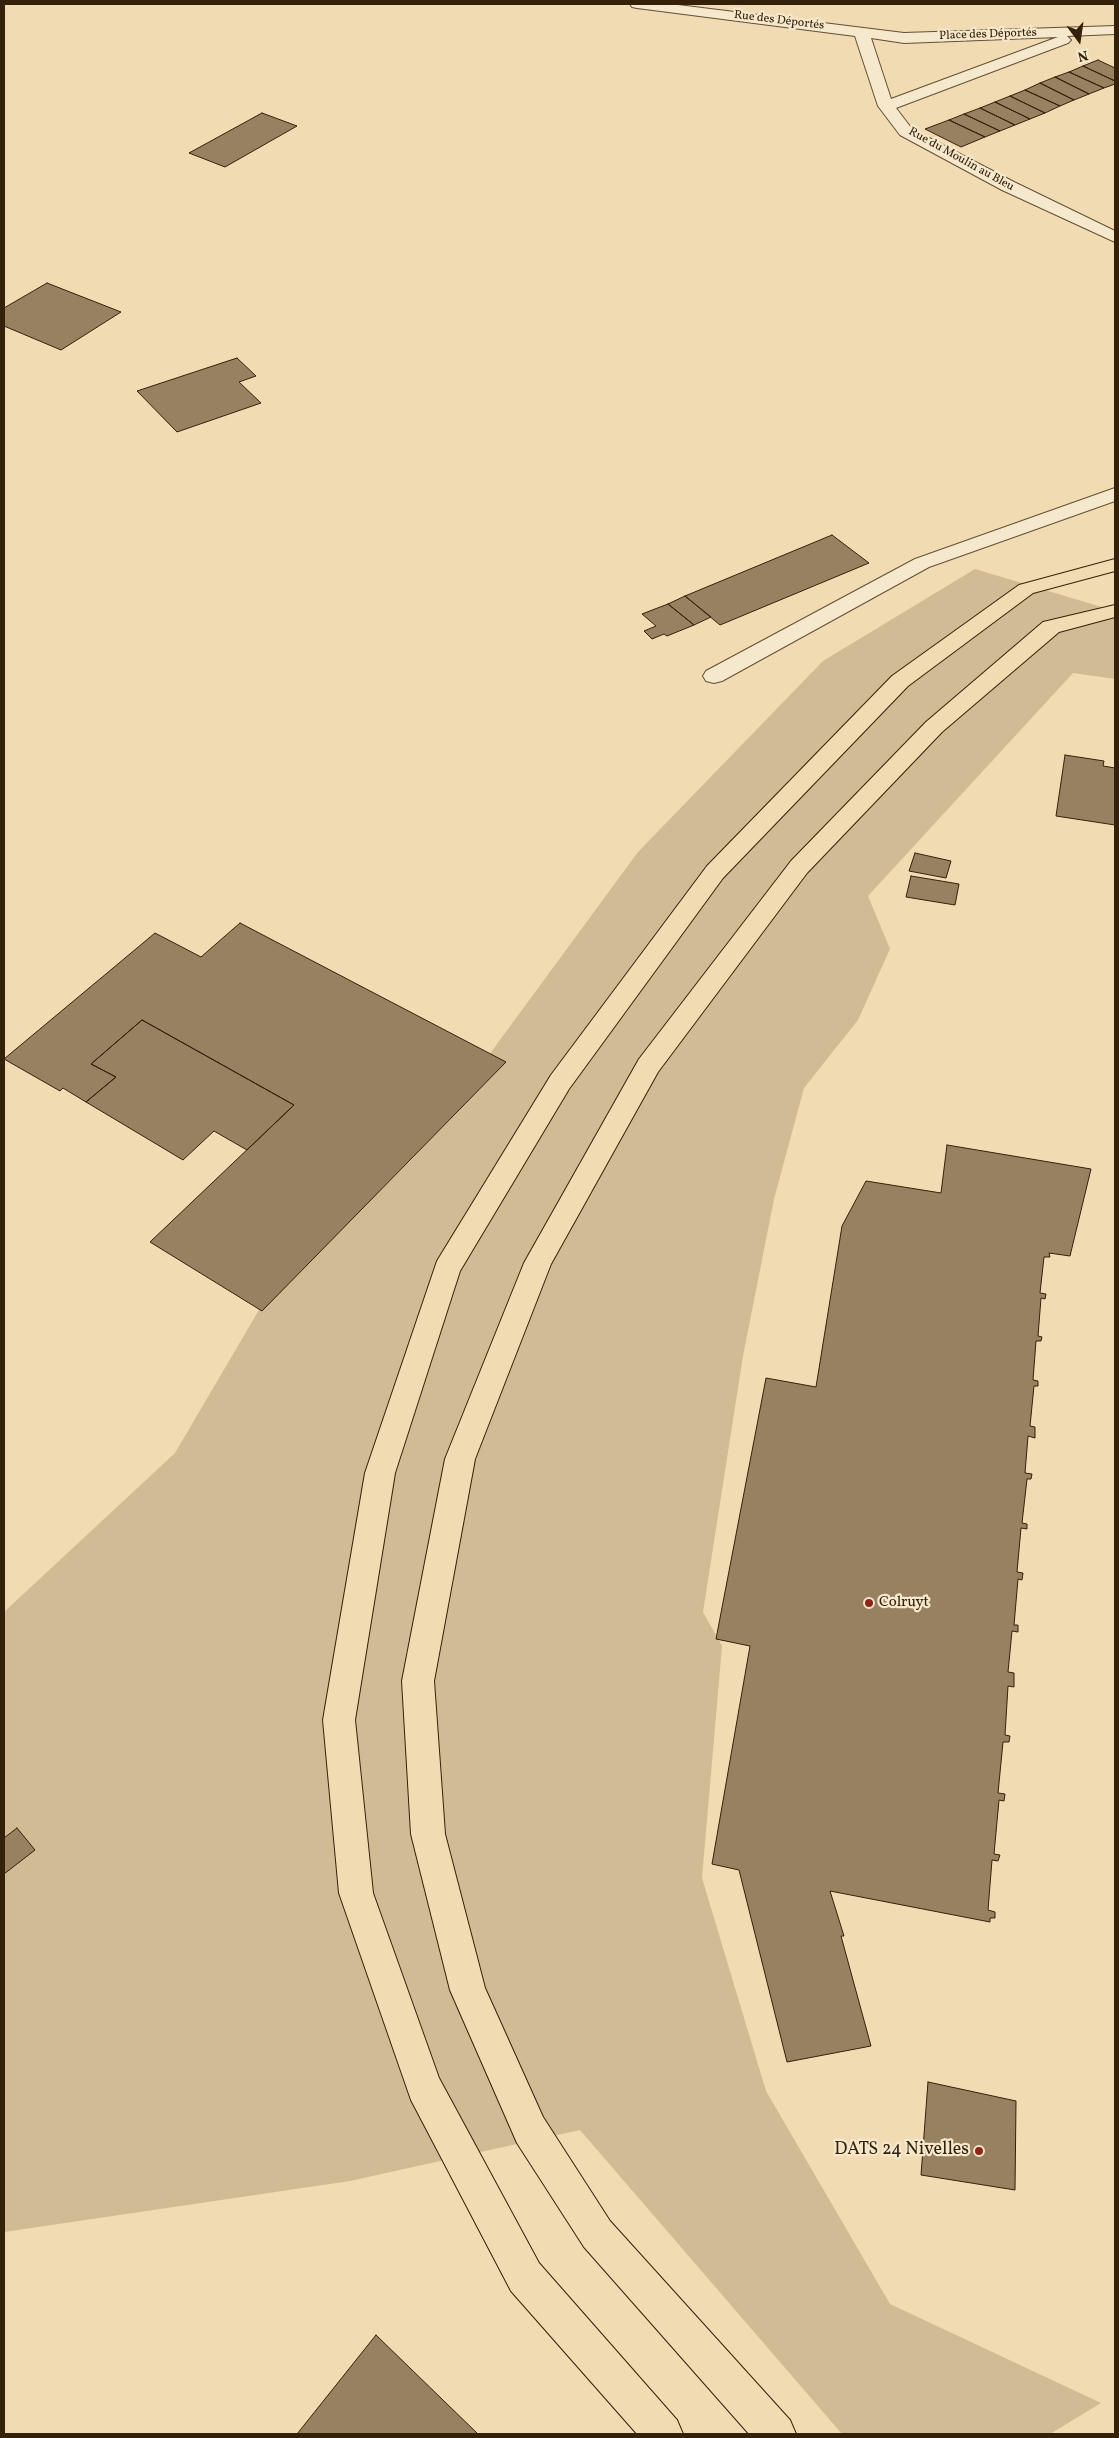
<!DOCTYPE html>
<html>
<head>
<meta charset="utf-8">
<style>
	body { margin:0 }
	#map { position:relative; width:1119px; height:2438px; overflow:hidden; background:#f1dbb2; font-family:Vollkorn,serif }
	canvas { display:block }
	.frame { position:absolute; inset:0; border:5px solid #35200a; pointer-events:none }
	.north { position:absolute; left:1054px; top:15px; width:50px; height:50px; -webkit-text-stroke:4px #f6e8cd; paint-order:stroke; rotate:166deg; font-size:14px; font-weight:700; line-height:20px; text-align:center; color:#35200a }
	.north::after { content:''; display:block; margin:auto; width:18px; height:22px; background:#35200a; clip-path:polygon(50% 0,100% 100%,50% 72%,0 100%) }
</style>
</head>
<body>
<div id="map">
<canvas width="1119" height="2438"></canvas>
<div class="frame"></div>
<div class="north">N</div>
</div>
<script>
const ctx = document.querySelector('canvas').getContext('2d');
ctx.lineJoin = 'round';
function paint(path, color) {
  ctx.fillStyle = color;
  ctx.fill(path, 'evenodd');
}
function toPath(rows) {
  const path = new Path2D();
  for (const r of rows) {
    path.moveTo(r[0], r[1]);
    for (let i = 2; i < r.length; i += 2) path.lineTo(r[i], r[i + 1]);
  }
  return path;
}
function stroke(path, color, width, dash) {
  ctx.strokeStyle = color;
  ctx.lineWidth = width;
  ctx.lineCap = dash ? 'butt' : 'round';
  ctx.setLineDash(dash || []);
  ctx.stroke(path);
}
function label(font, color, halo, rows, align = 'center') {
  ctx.font = font + ' Vollkorn,serif';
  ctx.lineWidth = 4.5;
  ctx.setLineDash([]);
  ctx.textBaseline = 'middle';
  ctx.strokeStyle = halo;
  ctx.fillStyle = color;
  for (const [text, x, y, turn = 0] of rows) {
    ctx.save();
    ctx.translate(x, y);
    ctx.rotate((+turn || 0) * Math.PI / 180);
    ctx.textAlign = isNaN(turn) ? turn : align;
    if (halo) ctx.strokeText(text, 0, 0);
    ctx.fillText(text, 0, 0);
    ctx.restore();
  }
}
paint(toPath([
	[975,569,1115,611,1115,679,1073,673,868,896,890,949,858,1020,804,1088,774,1199,743,1356,703,1612,722,1646,702,1878,766,2091,890,2304,1101,2403,1050,2434,842,2434,580,2130,350,2181,4,2232,4,1612,175,1453,266,1298,414,1157,638,852,823,661]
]), '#d1bb95');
const building = toPath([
	[1098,60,1115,68,1115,81,1083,66,1098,60],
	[1083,66,1115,81,1115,84,1104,88,1069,72,1083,66],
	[1069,72,1104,88,1089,94,1055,77,1069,72],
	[1055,77,1089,94,1074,100,1040,83,1055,77],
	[1040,83,1074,100,1060,106,1025,90,1040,83],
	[1025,90,1060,106,1045,113,1010,96,1025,90],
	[1010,96,1045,113,1030,119,995,102,1010,96],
	[995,102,1030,119,1015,125,980,108,995,102],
	[980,108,1015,125,1000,131,964,114,980,108],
	[262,113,297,126,225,167,189,153,262,113],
	[964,114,1000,131,985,137,949,120,964,114],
	[949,120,985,137,961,147,925,129,949,120],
	[47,283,121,312,61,350,4,326,4,308,47,283],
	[237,358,256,376,239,382,261,403,177,432,137,391,237,358],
	[832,535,869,563,720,625,685,596,832,535],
	[685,596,711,617,694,625,668,604,685,596],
	[668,604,694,625,667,636,664,634,652,639,644,631,656,626,642,614,668,604],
	[1065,755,1104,761,1103,766,1115,768,1115,825,1056,816,1065,755],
	[915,853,951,861,946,878,909,871,915,853],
	[911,876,959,884,955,905,906,897,911,876],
	[240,923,506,1062,262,1311,150,1242,294,1105,142,1020,91,1064,116,1077,86,1102,63,1088,60,1091,4,1059,155,933,201,957,240,923],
	[142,1020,294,1105,247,1150,214,1131,183,1160,86,1102,116,1077,91,1064,142,1020],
	[947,1145,1091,1169,1070,1256,1049,1253,1050,1257,1044,1257,1040,1293,1046,1294,1045,1299,1041,1298,1038,1336,1042,1337,1041,1341,1036,1341,1033,1380,1038,1381,1038,1386,1034,1386,1030,1426,1035,1427,1035,1438,1028,1436,1025,1473,1032,1474,1031,1479,1027,1479,1022,1523,1027,1524,1027,1529,1021,1528,1017,1572,1023,1573,1022,1580,1018,1579,1014,1625,1018,1625,1018,1632,1012,1631,1008,1672,1014,1673,1014,1687,1008,1686,1005,1735,1010,1736,1009,1742,1003,1742,998,1793,1005,1794,1004,1801,999,1800,994,1854,1000,1855,998,1861,992,1860,988,1910,995,1912,995,1918,990,1918,990,1922,830,1891,844,1936,841,1936,871,2046,787,2062,739,1870,712,1864,750,1646,716,1639,766,1378,816,1387,842,1226,866,1181,941,1193,947,1145],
	[17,1828,35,1850,4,1874,4,1838,17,1828],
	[928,2082,1016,2101,1015,2190,921,2175,928,2082],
	[376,2335,478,2434,297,2434,376,2335]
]);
paint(building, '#978161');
stroke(building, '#35200a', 1);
const lane = toPath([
	[1115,488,1115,501,929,567,722,681,714,683,706,681,703,676,706,671,915,559,1115,488]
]);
const street = toPath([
	[630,4,670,4,904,33,1115,26,1115,34,1067,36,1071,40,1068,43,896,108,912,129,1014,182,1115,231,1115,242,1002,190,900,135,878,106,855,36,637,8,632,7,630,4],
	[1058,37,891,99,871,38,904,43,1058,37]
]);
const primary = toPath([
	[1115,559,1115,571,1033,593,908,686,723,878,569,1089,460,1271,395,1473,355,1720,373,1893,439,2078,539,2263,677,2420,683,2434,637,2434,511,2291,411,2100,339,1893,323,1720,365,1473,437,1261,551,1075,707,866,892,676,1019,585,1115,559],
	[1115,605,1115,617,1059,632,942,732,807,873,658,1072,551,1264,475,1459,434,1681,445,1834,485,1988,543,2117,610,2221,790,2420,796,2434,749,2434,584,2247,517,2143,450,1990,411,1834,402,1681,445,1459,524,1263,639,1059,791,861,926,722,1043,622,1115,605]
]);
stroke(lane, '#644f34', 2);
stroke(street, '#644f34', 2);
stroke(primary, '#35200a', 2);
paint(lane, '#f6e8cd');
paint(street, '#f6e8cd');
paint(primary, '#f1dbb2');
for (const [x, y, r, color] of [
	[869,1603,5,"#8f2418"],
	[979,2151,5,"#8f2418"]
]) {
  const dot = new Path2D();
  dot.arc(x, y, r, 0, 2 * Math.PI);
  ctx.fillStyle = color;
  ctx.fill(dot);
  stroke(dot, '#f6e8cd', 2);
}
label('12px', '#35200a', '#f6e8cd', [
	["Rue des Déportés",779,21,7],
	["Place des Déportés",988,35,-2],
	["Rue du Moulin au Bleu",961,160,29]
]);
label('15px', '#35200a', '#f6e8cd', [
	["Colruyt",879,1603]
], 'left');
label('18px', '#35200a', '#f6e8cd', [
	["DATS 24 Nivelles",969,2151]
], 'right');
</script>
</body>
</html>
